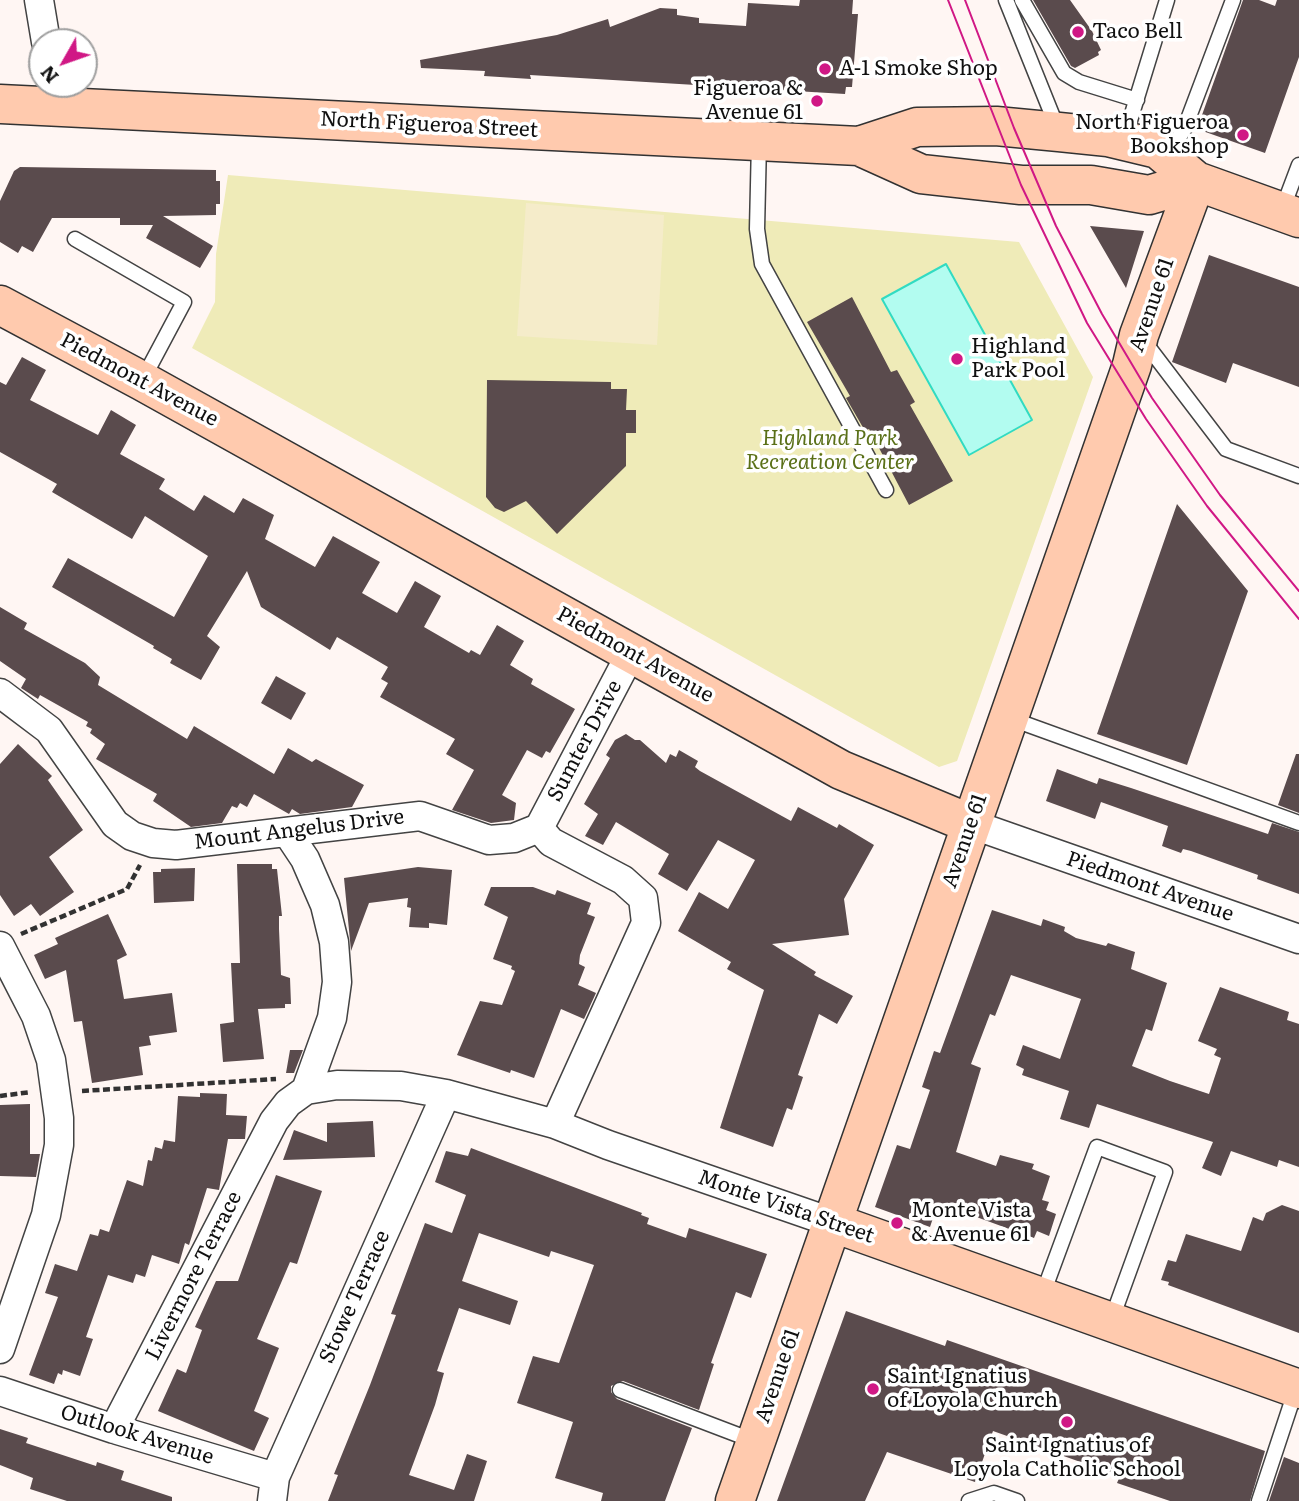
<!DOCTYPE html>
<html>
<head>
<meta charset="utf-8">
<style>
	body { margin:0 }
	#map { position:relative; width:1299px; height:1501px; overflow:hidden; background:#fff6f3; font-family:Literata,serif }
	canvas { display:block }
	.north { position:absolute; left:28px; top:28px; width:70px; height:70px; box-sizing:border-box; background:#fff; border:2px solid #9f9f9f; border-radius:50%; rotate:230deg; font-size:19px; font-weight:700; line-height:28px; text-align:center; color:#101010 }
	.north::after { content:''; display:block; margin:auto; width:24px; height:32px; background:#d01885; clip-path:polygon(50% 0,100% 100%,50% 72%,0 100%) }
</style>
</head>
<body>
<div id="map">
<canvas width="1299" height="1501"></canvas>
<div class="north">N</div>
</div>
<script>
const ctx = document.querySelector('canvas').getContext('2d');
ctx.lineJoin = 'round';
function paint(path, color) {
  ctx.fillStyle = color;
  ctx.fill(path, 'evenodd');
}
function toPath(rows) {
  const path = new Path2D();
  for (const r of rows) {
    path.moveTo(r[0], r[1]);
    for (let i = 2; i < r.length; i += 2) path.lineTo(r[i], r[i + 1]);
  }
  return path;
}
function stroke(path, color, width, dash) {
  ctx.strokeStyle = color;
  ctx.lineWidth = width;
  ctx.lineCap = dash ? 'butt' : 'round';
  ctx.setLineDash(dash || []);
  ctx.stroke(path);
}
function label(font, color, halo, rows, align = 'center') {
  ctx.font = font + ' Literata,serif';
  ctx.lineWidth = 7;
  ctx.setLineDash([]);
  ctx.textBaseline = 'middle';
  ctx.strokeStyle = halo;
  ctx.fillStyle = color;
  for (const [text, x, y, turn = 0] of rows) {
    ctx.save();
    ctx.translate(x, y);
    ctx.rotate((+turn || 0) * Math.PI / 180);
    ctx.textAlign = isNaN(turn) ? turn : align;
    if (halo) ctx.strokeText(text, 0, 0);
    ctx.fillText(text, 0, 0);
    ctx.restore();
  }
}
paint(toPath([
	[228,175,1019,242,1093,377,957,761,939,767,192,348,215,302,216,254]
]), '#efebb8');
paint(toPath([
	[526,203,664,215,657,345,517,336]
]), '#f5ecca');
const water = toPath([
	[946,264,1032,420,969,455,882,299,946,264]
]);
paint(water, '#b2fcf0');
stroke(water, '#31dbc2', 2);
paint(toPath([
	[800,0,853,0,852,14,858,14,852,87,846,87,845,94,530,75,531,79,484,76,485,71,421,68,420,60,557,35,608,19,610,27,660,8,677,9,677,15,699,18,699,23,746,26,748,3,799,6],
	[1033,0,1070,0,1092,31,1101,50,1098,52,1099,55,1075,68,1071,66],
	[1243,0,1259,0,1275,6,1277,0,1299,0,1299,57,1265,153,1197,129],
	[20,167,216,170,216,181,220,181,220,204,216,204,216,215,163,216,213,246,200,268,146,238,153,225,120,225,120,218,52,218,33,252,22,246,18,253,0,242,0,201,14,171],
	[1090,226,1144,231,1126,288],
	[1209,255,1299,287,1299,387,1233,363,1226,383,1172,362],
	[852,297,891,372,897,370,915,402,910,405,953,481,909,505,869,429,865,431,846,398,850,396,807,322],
	[22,357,46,370,30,400,98,435,111,410,136,425,120,454,165,479,159,489,194,511,204,495,234,513,243,498,274,515,265,539,315,567,333,536,380,562,362,593,397,613,415,581,441,596,424,627,469,653,471,650,480,655,497,625,524,641,510,665,533,679,531,684,575,709,550,753,546,751,542,758,527,750,502,795,516,803,514,820,491,823,452,810,474,770,446,754,455,739,380,697,388,683,381,679,388,667,337,637,330,650,261,607,247,571,207,636,220,647,201,680,170,663,172,659,153,648,154,646,52,587,68,558,174,617,208,556,145,516,132,539,52,492,57,484,0,452,0,382,6,385],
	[487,380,611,382,611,389,627,389,626,410,636,410,636,433,626,433,626,466,557,534,526,501,504,512,495,508,486,497],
	[1177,504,1248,591,1187,765,1097,734],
	[0,607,27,623,24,629,85,663,100,677,98,685,187,739,194,726,274,774,288,748,312,762,316,759,364,785,352,807,300,814,292,809,289,814,254,794,247,807,240,803,237,808,232,806,222,823,191,827,153,801,157,794,96,759,105,744,90,733,92,729,86,726,88,722,40,695,38,699,21,688,26,679,0,661],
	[276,676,306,693,291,720,261,703],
	[626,734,635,740,640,740,666,763,670,754,676,757,679,750,698,761,695,767,700,771,791,821,798,807,837,828,839,824,874,845,844,899,849,935,772,944,816,972,814,975,853,996,837,1024,819,1014,798,1075,803,1077,792,1110,787,1108,773,1147,720,1128,764,990,727,969,731,962,678,931,699,892,728,909,755,860,718,840,687,891,658,874,669,854,616,822,603,845,585,836,598,814,584,804,610,758,606,755,615,740],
	[18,744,52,776,48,780,83,830,49,857,74,892,40,916,31,904,14,916,0,895,0,764],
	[1296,754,1299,754,1299,813,1278,805],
	[1057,769,1097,784,1099,778,1131,788,1268,834,1272,823,1299,832,1299,894,1257,879,1258,875,1191,851,1183,849,1181,853,1162,846,1168,826,1101,802,1095,819,1046,801],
	[237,864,272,864,272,869,277,869,282,916,279,916,279,929,281,975,290,978,291,1004,285,1004,285,1008,258,1009,264,1059,223,1062,220,1024,234,1022,231,963,240,963],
	[418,867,452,870,447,925,429,923,429,928,409,927,411,908,407,907,408,898,369,903,351,951,344,878],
	[195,868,194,901,154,903,153,872,161,872,161,869],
	[491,887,533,887,555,895,557,890,591,903,587,914,595,917,580,955,579,964,585,967,578,985,596,993,584,1019,561,1009,534,1078,511,1070,510,1073,457,1055,480,1001,502,1005,515,971,511,969,512,966,493,959,508,917,484,905],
	[992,910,1041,926,1043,919,1065,927,1064,931,1076,938,1106,946,1108,943,1135,952,1131,969,1167,983,1152,1031,1146,1029,1132,1066,1170,1081,1209,1094,1221,1058,1214,1055,1217,1049,1198,1041,1220,987,1289,1012,1287,1020,1299,1024,1299,1167,1279,1160,1277,1167,1231,1151,1221,1176,1202,1168,1213,1142,1097,1104,1089,1128,1060,1119,1069,1091,1022,1075,1024,1069,1016,1065,1023,1045,1060,1059,1081,999,1011,975,995,1016,990,1014,971,1064,981,1068,956,1152,996,1166,1000,1155,1034,1164,1032,1169,1050,1176,1042,1200,1049,1202,1046,1210,1056,1214,1049,1236,1037,1231,1034,1238,938,1203,930,1227,875,1207,897,1145,910,1149,930,1090,922,1087,934,1051,940,1053],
	[108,914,127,955,117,960,124,999,172,993,177,1032,149,1036,151,1045,139,1047,143,1075,92,1083,82,1021,74,1022,66,970,45,979,34,955,58,944,55,938],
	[290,1050,303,1050,294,1073,286,1073],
	[200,1093,227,1094,226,1115,247,1116,245,1139,228,1139,219,1190,207,1188,189,1245,185,1243,179,1264,152,1255,145,1277,136,1274,133,1283,108,1275,86,1337,93,1339,80,1376,63,1370,62,1375,58,1373,54,1384,29,1375,58,1297,45,1293,55,1264,77,1271,90,1234,98,1236,100,1229,109,1232,127,1180,143,1186,148,1160,152,1161,155,1147,162,1149,164,1140,175,1142,178,1096,200,1097],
	[30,1104,30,1154,40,1154,36,1177,0,1176,0,1105],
	[373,1121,375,1157,283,1160,294,1130,327,1142,327,1123],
	[471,1148,642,1213,641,1215,649,1218,647,1224,686,1238,689,1228,767,1254,751,1298,736,1292,711,1363,714,1364,699,1410,623,1381,611,1386,611,1392,617,1399,692,1428,665,1501,601,1501,603,1493,555,1478,573,1422,517,1403,533,1356,559,1363,594,1265,551,1251,549,1257,479,1233,462,1281,518,1301,510,1325,459,1308,437,1371,444,1373,435,1405,409,1475,454,1490,467,1454,487,1461,474,1501,328,1501,338,1475,334,1474,370,1385,396,1315,391,1314,425,1223,452,1233,466,1195,435,1182,446,1151,468,1156],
	[276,1175,322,1191,297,1264,290,1262,257,1339,279,1348,254,1411,269,1418,254,1451,158,1411,177,1369,186,1373,202,1330,195,1327,216,1281,238,1281],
	[1282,1205,1299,1211,1299,1333,1168,1285,1169,1282,1161,1280,1168,1260,1176,1262,1186,1234,1241,1251,1253,1217,1263,1221,1266,1213],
	[846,1311,945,1346,947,1340,1265,1451,1250,1501,1170,1501,1117,1483,1120,1476,993,1431,975,1482,887,1452,865,1501,777,1501],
	[0,1429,28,1438,26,1443,96,1466,97,1462,124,1471,121,1480,172,1497,172,1501,67,1501,30,1489,33,1478,0,1465],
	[1284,1457,1299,1463,1299,1501,1269,1501]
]), '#5a4b4d');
const lane = toPath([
	[1006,0,1057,127],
	[1022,0,1064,73,1079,82,1137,100],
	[1124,140,1167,0],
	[759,142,757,229,762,264,886,490],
	[1166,155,1184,130,1233,0],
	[1282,210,1299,165],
	[75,239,184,302,143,379],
	[1143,340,1226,449,1299,476],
	[1009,718,1299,823],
	[1042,1296,1097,1147,1165,1172,1111,1321],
	[620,1390,754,1441],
	[969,1501,994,1493,1017,1501],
	[1259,1501,1296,1389]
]);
const street = toPath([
	[39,0,46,42],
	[0,693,49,730,115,824,132,836,153,843,176,845,420,816,489,840,514,838,539,828,551,842,623,880,643,898,646,923,555,1124],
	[971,824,1299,939],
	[539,828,631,653],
	[287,832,305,859,325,905,334,942,337,982,332,1018,306,1090],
	[0,946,36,1016,51,1060,59,1118,59,1145,46,1215,0,1349],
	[0,1391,114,1429,275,1477],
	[114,1429,274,1121,288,1103,306,1090,337,1085,401,1086,446,1094,555,1124,608,1145,831,1222],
	[272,1501,275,1477,446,1094]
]);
const secondary = toPath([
	[0,104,859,146,917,127,996,126,1059,132,1108,137,1158,149,1196,181,1299,218],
	[859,146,921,174,1021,185,1091,185,1149,195,1196,181],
	[0,305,142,381,841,770,971,824],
	[831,1222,1299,1389],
	[735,1501,1132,365,1139,335,1196,181]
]);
stroke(lane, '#434343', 17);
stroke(street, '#434343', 31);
stroke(secondary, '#323232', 41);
stroke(toPath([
	[21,934,127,889,140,865],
	[82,1091,276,1079],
	[0,1096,31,1092]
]), '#323232', 4.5, [7, 3.5]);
stroke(lane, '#fff', 14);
stroke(street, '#fff', 28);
stroke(secondary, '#ffcaae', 38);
stroke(toPath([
	[948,0,1021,185,1087,323,1146,419,1207,506,1299,619],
	[965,0,1014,128,1056,226,1102,314,1152,398,1220,495,1299,591]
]), '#d01885', 2);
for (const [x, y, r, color] of [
	[1078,32,7,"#d01885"],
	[825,69,7,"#d01885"],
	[817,101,7,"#d01885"],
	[1243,135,7,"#d01885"],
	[957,359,7,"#d01885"],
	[897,1223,7,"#d01885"],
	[873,1389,7,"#d01885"],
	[1067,1422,7,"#d01885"]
]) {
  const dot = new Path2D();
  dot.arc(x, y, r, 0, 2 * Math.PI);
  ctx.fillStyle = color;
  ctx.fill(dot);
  stroke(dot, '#fff', 2.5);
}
label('21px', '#101010', '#fff', [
	["Taco Bell",1092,32],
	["A-1 Smoke Shop",839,69],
	["Figueroa &",803,89,"right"],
	["Avenue 61",803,113,"right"],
	["North Figueroa",1229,123,"right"],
	["Bookshop",1229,147,"right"],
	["Highland",971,347],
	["Park Pool",971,371],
	["Monte Vista",911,1211],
	["& Avenue 61",911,1235],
	["Saint Ignatius",887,1377],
	["of Loyola Church",887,1401],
	["Saint Ignatius of",1067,1446,"center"],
	["Loyola Catholic School",1067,1470,"center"]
], 'left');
label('21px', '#101010', '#fff', [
	["North Figueroa Street",429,125,3],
	["Avenue 61",1152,305,-71],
	["Piedmont Avenue",139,380,28],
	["Piedmont Avenue",635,655,29],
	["Sumter Drive",585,741,-62],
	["Mount Angelus Drive",299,830,-7],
	["Avenue 61",965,841,-71],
	["Piedmont Avenue",1150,887,19],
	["Monte Vista Street",786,1207,19],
	["Livermore Terrace",194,1276,-63],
	["Stowe Terrace",355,1297,-66],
	["Avenue 61",778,1376,-71],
	["Outlook Avenue",137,1435,17]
]);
label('italic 21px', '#5a7018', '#fff', [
	["Highland Park",830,439],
	["Recreation Center",830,463]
]);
</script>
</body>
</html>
